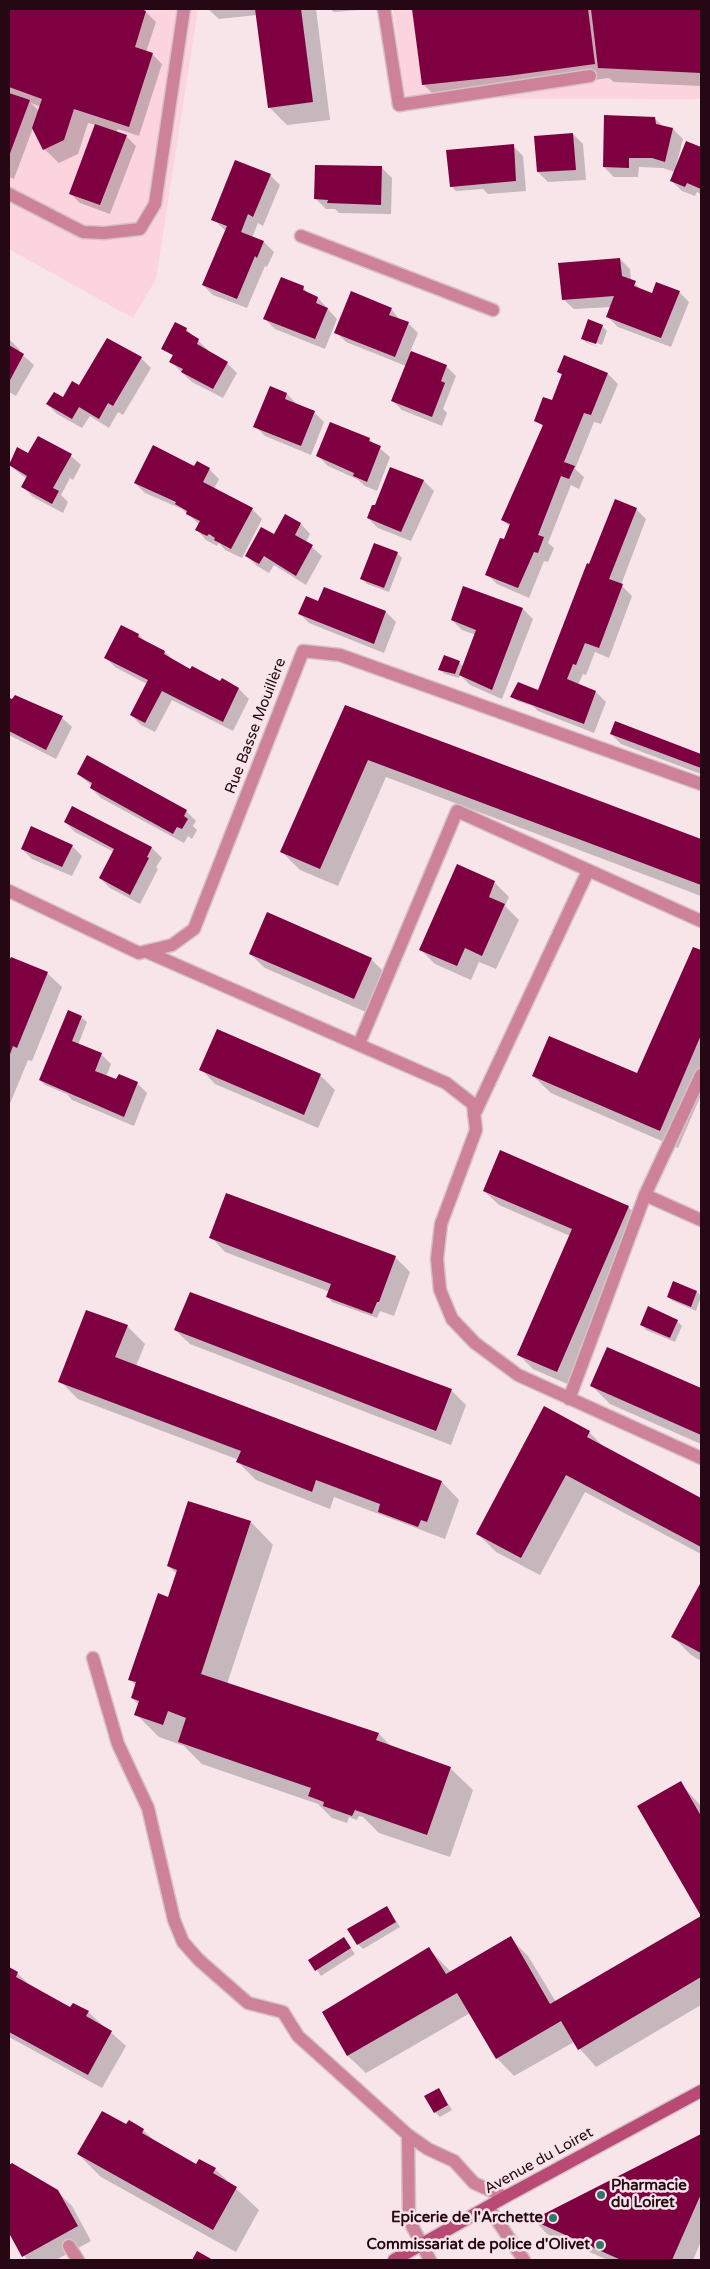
<!DOCTYPE html>
<html>
<head>
<meta charset="utf-8">
<style>
	body { margin:0 }
	#map { position:relative; width:710px; height:2269px; overflow:hidden; background:#f7e5ea; font-family:"Varela Round",sans-serif }
	canvas { display:block }
	.frame { position:absolute; inset:0; border:10px solid #250813; pointer-events:none }
</style>
</head>
<body>
<div id="map">
<canvas width="710" height="2269"></canvas>
<div class="frame"></div>
</div>
<script>
const ctx = document.querySelector('canvas').getContext('2d');
ctx.lineJoin = 'round';
function paint(path, color) {
  ctx.fillStyle = color;
  ctx.fill(path, 'evenodd');
}
function toPath(rows) {
  const path = new Path2D();
  for (const r of rows) {
    path.moveTo(r[0], r[1]);
    for (let i = 2; i < r.length; i += 2) path.lineTo(r[i], r[i + 1]);
  }
  return path;
}
function stroke(path, color, width, dash) {
  ctx.strokeStyle = color;
  ctx.lineWidth = width;
  ctx.lineCap = dash ? 'butt' : 'round';
  ctx.setLineDash(dash || []);
  ctx.stroke(path);
}
function label(font, color, halo, rows, align = 'center') {
  ctx.font = font + ' "Varela Round",sans-serif';
  ctx.lineWidth = 5;
  ctx.setLineDash([]);
  ctx.textBaseline = 'middle';
  ctx.strokeStyle = halo;
  ctx.fillStyle = color;
  for (const [text, x, y, turn = 0] of rows) {
    ctx.save();
    ctx.translate(x, y);
    ctx.rotate((+turn || 0) * Math.PI / 180);
    ctx.textAlign = isNaN(turn) ? turn : align;
    if (halo) ctx.strokeText(text, 0, 0);
    ctx.fillText(text, 0, 0);
    ctx.restore();
  }
}
paint(toPath([
	[9,9,198,9,156,279,133,318,9,249],
	[393,9,701,9,701,99,405,98]
]), '#fbd4de');
paint(toPath([
	[12,9,137,9,146,12,156,22,146,52,152,54,162,64,139,136,118,129,116,133,126,136,136,146,110,214,80,203,70,193,96,125,88,123,78,154,59,163,44,149,33,128,14,179,9,177,9,17],
	[31,103,41,107,39,111],
	[208,9,316,9,330,120,287,125,269,107,257,15,219,19],
	[330,9,357,9,358,10,334,12],
	[413,9,701,9,701,86,614,82,609,78,522,90,438,99,424,85],
	[654,118,664,127,673,129,683,139,676,166,678,166,687,143,701,149,701,194,697,192,695,196,682,191,672,181,675,172,663,168,639,167,638,177,614,177,604,167],
	[573,134,583,144,586,180,548,182,538,172],
	[513,146,523,156,526,191,488,194,483,189,456,191,451,186],
	[382,168,392,178,391,214,339,213,335,209,326,209,316,199],
	[270,175,280,185,263,226,258,223,252,238,264,242,274,252,267,267,265,266,247,308,213,295,203,285,226,231,213,219],
	[620,259,630,269,631,281,645,292,653,295,657,284,679,292,689,302,671,347,618,327,608,317,612,307,574,309,563,299],
	[303,287,308,294,318,298,337,319,325,349,275,329,265,319],
	[391,309,401,321,408,323,418,333,410,352,446,366,456,376,443,409,447,413,442,426,402,410,392,400,406,366,346,342,336,332],
	[175,324,187,330,208,350,207,352,227,363,237,373,223,398,192,382,171,362,173,356,163,348],
	[602,326,607,331,602,345,587,339,587,342,601,348,587,343,582,338],
	[9,339,20,350,19,352,34,365,16,396,9,392],
	[141,358,151,368,123,415,118,412,109,428,90,416,82,428,57,414,47,404,63,399,79,387],
	[558,372,608,374,618,384,601,424,594,422,575,469,584,477,579,489,571,485,548,543,554,548,548,562,544,561,529,598,497,584,487,574,510,527,503,520,544,427,535,420,553,401,563,376],
	[270,388,287,394,297,404,314,412,324,422,311,455,265,436,255,426],
	[369,439,390,457,377,491,365,486,357,479,328,466,318,456],
	[18,449,29,455,71,456,81,465,73,480,70,478,61,495,68,502,63,513,33,497,23,487,27,479,9,465],
	[195,468,209,469,219,479,214,489,252,509,262,519,242,558,225,550,219,543,217,546,206,540,197,530,199,524,182,509,145,493,135,483],
	[391,468,424,481,434,491,411,541,378,528,368,518,376,506],
	[636,509,646,519,621,585,632,596,609,658,595,652,586,675,583,674,578,685,596,692,606,702,594,733,538,711,533,706,517,701,512,697,539,692,589,566],
	[285,516,301,524,310,534,306,542,322,556,306,585,274,565,269,573,257,566,247,556,275,536],
	[397,553,402,558,389,592,367,584,362,579],
	[325,588,386,612,396,622,384,653,309,623,299,613,319,603],
	[464,588,523,609,533,619,502,699,470,685,460,675,459,678,445,674,440,670,459,662,463,667,476,635,462,630,452,620],
	[139,635,146,642,165,652,175,662,190,671,221,683,222,680,239,689,249,699,233,731,172,700,155,732,141,725,131,715,147,684,115,667,105,657],
	[15,697,62,718,72,727,56,759,9,735,9,699,13,701],
	[346,706,701,841,701,896,386,777,338,886,300,870,282,852],
	[616,722,701,755,701,774,621,744,611,734],
	[78,774,186,811,196,821,193,826,197,830,192,839,188,836,184,843,101,798,91,788,92,786],
	[72,808,152,848,162,858,156,867,158,869,140,904,110,888,100,878,114,852,75,832,65,822],
	[72,846,82,856,72,876,32,859,22,849],
	[494,882,509,897,505,906,519,920,496,969,479,962,471,980,435,964,421,950],
	[693,948,701,952,701,1095,678,1148,551,1093,533,1076,638,1075],
	[250,954,371,959,386,974,368,1013,265,968],
	[11,958,47,973,62,987,32,1061,28,1060,9,1106,9,965],
	[68,1012,82,1018,87,1022,78,1045,101,1054,111,1064,106,1077,117,1081,137,1083,147,1093,134,1126,72,1100,67,1094,45,1085,40,1080],
	[218,1030,320,1075,335,1090,318,1128,215,1084,201,1069],
	[484,1191,628,1207,643,1221,572,1386,533,1369,519,1355,570,1236,499,1205],
	[227,1195,396,1258,410,1272,394,1316,380,1311,377,1318,332,1302,328,1297,330,1292,225,1252,211,1237],
	[697,1292,701,1296,696,1311,673,1301,668,1297],
	[191,1293,452,1391,466,1405,451,1445,190,1344,175,1330],
	[677,1321,682,1326,675,1342,646,1330,642,1325],
	[127,1326,145,1344,136,1366,442,1482,459,1500,445,1539,334,1497,330,1509,256,1480,238,1462,239,1460,78,1399,60,1381],
	[608,1348,701,1389,701,1444,610,1404,592,1386],
	[589,1432,604,1447,701,1499,701,1554,585,1492,540,1575,496,1552,478,1534],
	[251,1522,273,1545,227,1684,379,1734,392,1747,450,1768,473,1790,450,1857,379,1833,363,1817,359,1816,357,1820,349,1817,347,1823,332,1818,318,1804,202,1764,184,1746,159,1737,136,1714,139,1705,132,1698,136,1686,130,1679,169,1598,177,1574,168,1566],
	[701,1584,701,1661,691,1655,673,1637],
	[680,1783,701,1806,701,1914,638,1806],
	[387,1907,400,1927,363,1949,358,1944],
	[701,1917,701,2005,596,2067,574,2042,514,2076,497,2058,470,2013,366,2073,348,2056,323,2012,429,1949,451,1972,510,1938,528,1956,556,2002],
	[344,1939,355,1954,321,1976,310,1960],
	[9,1969,17,1973,32,1987,71,2009,73,2004,88,2012,126,2046,102,2088,9,2037],
	[439,2089,452,2110,440,2117,435,2112],
	[127,2125,143,2130,156,2142,197,2165,215,2169,259,2210,236,2252,101,2177,78,2154],
	[701,2135,701,2241,693,2260,608,2260,547,2234,534,2220],
	[12,2165,57,2191,72,2206,91,2241,56,2260,27,2260,9,2230,9,2167]
]), '#0003');
paint(toPath([
	[10,9,141,9,146,11,135,47,153,53,129,127,74,109,64,140,43,150,32,128,42,99,9,87],
	[255,9,301,9,313,102,268,108],
	[412,9,588,9,595,64,507,76,422,85],
	[591,9,701,9,701,73,598,68],
	[9,93,30,100,9,156],
	[604,115,655,117,656,124,673,128,665,162,652,158,629,158,629,168,603,167],
	[95,124,127,135,100,205,69,194],
	[573,133,576,170,537,172,534,136],
	[686,141,701,147,701,189,687,183,685,187,670,181],
	[514,144,516,181,450,187,446,150],
	[235,160,271,174,253,217,248,214,241,232,264,241,257,258,255,256,237,299,202,285,227,226,211,220],
	[315,165,382,166,381,205,327,203,328,200,314,199],
	[620,258,622,276,636,281,634,286,652,293,656,282,680,291,661,338,606,317,614,296,562,300,558,263],
	[281,277,304,286,303,290,318,297,316,303,328,308,315,339,263,319],
	[351,291,392,308,389,315,409,322,395,357,334,333],
	[588,319,603,325,596,344,581,339],
	[175,322,187,328,186,331,199,339,197,344,228,362,213,389,181,372,183,369,169,362,173,355,161,349],
	[107,338,142,357,113,406,108,403,99,419,79,407,72,419,46,404,54,392,63,397,72,381,79,385],
	[9,345,24,354,9,382],
	[411,351,447,365,441,381,445,383,432,417,391,401],
	[564,355,608,373,591,415,584,413,564,462,575,466,569,479,561,476,538,535,544,537,538,553,534,552,518,588,485,575,500,538,504,539,510,524,501,520,543,425,534,421,543,397,552,400,562,374,557,372],
	[270,386,287,393,285,399,315,411,301,446,253,427],
	[330,422,370,438,369,441,381,446,367,482,353,476,354,473,316,456],
	[38,436,72,454,53,488,59,491,52,504,21,487,27,476,9,465,17,447,28,453],
	[153,445,194,466,197,461,210,468,203,482,253,508,231,549,214,540,215,538,209,534,207,536,195,530,200,521,186,514,187,511,175,504,176,502,134,483],
	[390,467,424,480,401,532,367,518,372,505,375,505],
	[615,499,637,508,609,579,623,584,599,648,585,643,576,665,573,664,567,679,596,691,584,724,510,697,518,682,538,690,587,563,589,564],
	[285,514,301,523,295,535,313,545,296,576,264,556,259,564,245,556,261,527,274,534],
	[374,543,398,552,384,588,360,579],
	[463,586,523,608,492,690,459,675,476,630,451,620],
	[324,587,386,611,374,644,298,614,306,596,318,601],
	[121,625,139,634,138,637,165,651,164,654,190,669,192,666,220,681,222,678,239,688,223,722,162,691,145,723,130,715,148,680,104,658],
	[444,655,460,661,455,674,438,670],
	[15,695,63,716,46,750,9,731,9,698,12,699],
	[345,705,701,839,701,885,368,760,320,869,280,852],
	[615,721,701,754,701,768,610,734],
	[87,755,187,810,184,816,188,819,182,829,177,827,173,834,90,788,92,783,77,774],
	[72,806,152,847,147,857,149,858,130,895,99,878,114,849,64,822],
	[31,826,73,845,62,867,21,849],
	[457,864,495,881,489,897,505,904,482,956,465,948,457,966,419,950],
	[267,912,372,958,354,999,249,954],
	[693,947,701,950,701,1035,660,1131,532,1076,549,1036,637,1073],
	[11,957,48,972,17,1048,13,1046,9,1057,9,961],
	[68,1010,82,1016,72,1041,102,1053,95,1071,116,1079,119,1074,138,1082,124,1117,39,1080],
	[217,1029,321,1074,304,1115,199,1070],
	[500,1150,629,1206,557,1372,517,1355,572,1229,483,1191],
	[226,1193,396,1256,379,1302,377,1302,372,1314,326,1297,331,1284,209,1238],
	[673,1281,697,1291,691,1307,667,1297],
	[190,1292,452,1389,436,1431,174,1330],
	[648,1306,678,1320,670,1338,640,1325],
	[86,1310,128,1325,115,1357,442,1481,427,1522,421,1520,418,1527,378,1512,380,1504,316,1480,312,1492,236,1462,241,1451,58,1382],
	[607,1347,701,1388,701,1435,590,1386],
	[544,1406,590,1431,587,1437,701,1498,701,1547,566,1475,521,1558,476,1534],
	[188,1501,251,1521,201,1674,379,1733,376,1740,451,1767,427,1835,355,1810,352,1816,323,1806,324,1802,308,1796,311,1788,178,1742,186,1718,168,1711,163,1725,134,1715,139,1701,131,1698,136,1682,128,1680,158,1593,168,1597,177,1570,167,1566],
	[701,1582,701,1653,671,1637],
	[681,1781,701,1816,701,1977,578,2050,561,2021,496,2059,457,1993,347,2056,322,2012,429,1947,446,1974,511,1936,550,2004,701,1916,637,1806],
	[387,1906,396,1922,357,1945,347,1929],
	[344,1937,351,1948,315,1971,308,1960],
	[9,1967,18,1972,16,1977,70,2007,73,2003,89,2011,86,2016,112,2031,88,2075,9,2032],
	[439,2088,448,2105,434,2113,424,2096],
	[102,2111,126,2124,129,2120,144,2129,142,2133,196,2164,199,2159,216,2168,213,2173,237,2187,213,2230,77,2154],
	[701,2134,701,2194,672,2260,621,2260,532,2220],
	[12,2163,58,2190,78,2226,22,2257,9,2233,9,2165],
	[197,2251,213,2260,192,2260]
]), '#7e0041');
const lane = toPath([
	[384,9,399,105,590,76],
	[9,194,83,232,104,233,140,229,155,204,184,9],
	[301,236,493,310],
	[645,1195,701,1220],
	[69,2246,78,2260]
]);
const street = toPath([
	[9,891,139,953,172,945,194,929,303,651,340,655,701,784],
	[147,952,446,1083,473,1104,476,1130,441,1224,437,1259,440,1290,452,1319,475,1343,518,1375,701,1458],
	[359,1044,457,811,701,921],
	[474,1115,588,871],
	[569,1399,645,1195,701,1075],
	[93,1658,118,1744,148,1808,174,1920,183,1942,199,1960,248,2003,283,2012,298,2036,408,2135],
	[488,2207,524,2260],
	[430,2260,409,2220,408,2135,428,2149,454,2161,474,2183,505,2197]
]);
const secondary = toPath([
	[394,2260,505,2197,701,2091]
]);
stroke(lane, '#d5c2c8', 15);
stroke(street, '#d5c2c8', 15);
stroke(secondary, '#d5c2c8', 15);
stroke(lane, '#ce829a', 12);
stroke(street, '#ce829a', 12);
stroke(secondary, '#b84a73', 12);
for (const [x, y, r, color] of [
	[601,2195,5,"#317669"],
	[553,2218,5,"#317669"],
	[600,2245,5,"#317669"]
]) {
  const dot = new Path2D();
  dot.arc(x, y, r, 0, 2 * Math.PI);
  ctx.fillStyle = color;
  ctx.fill(dot);
  stroke(dot, '#f7e5ea', 2);
}
label('15px', '#250813', '#f7e5ea', [
	["Rue Basse Mouillère",256,726,-69],
	["Avenue du Loiret",539,2161,-29]
]);
label('bold 15px', '#250813', '#f7e5ea', [
	["Pharmacie",611,2186,"left"],
	["du Loiret",611,2203,"left"],
	["Epicerie de l'Archette",543,2218],
	["Commissariat de police d'Olivet",590,2245]
], 'right');
</script>
</body>
</html>
